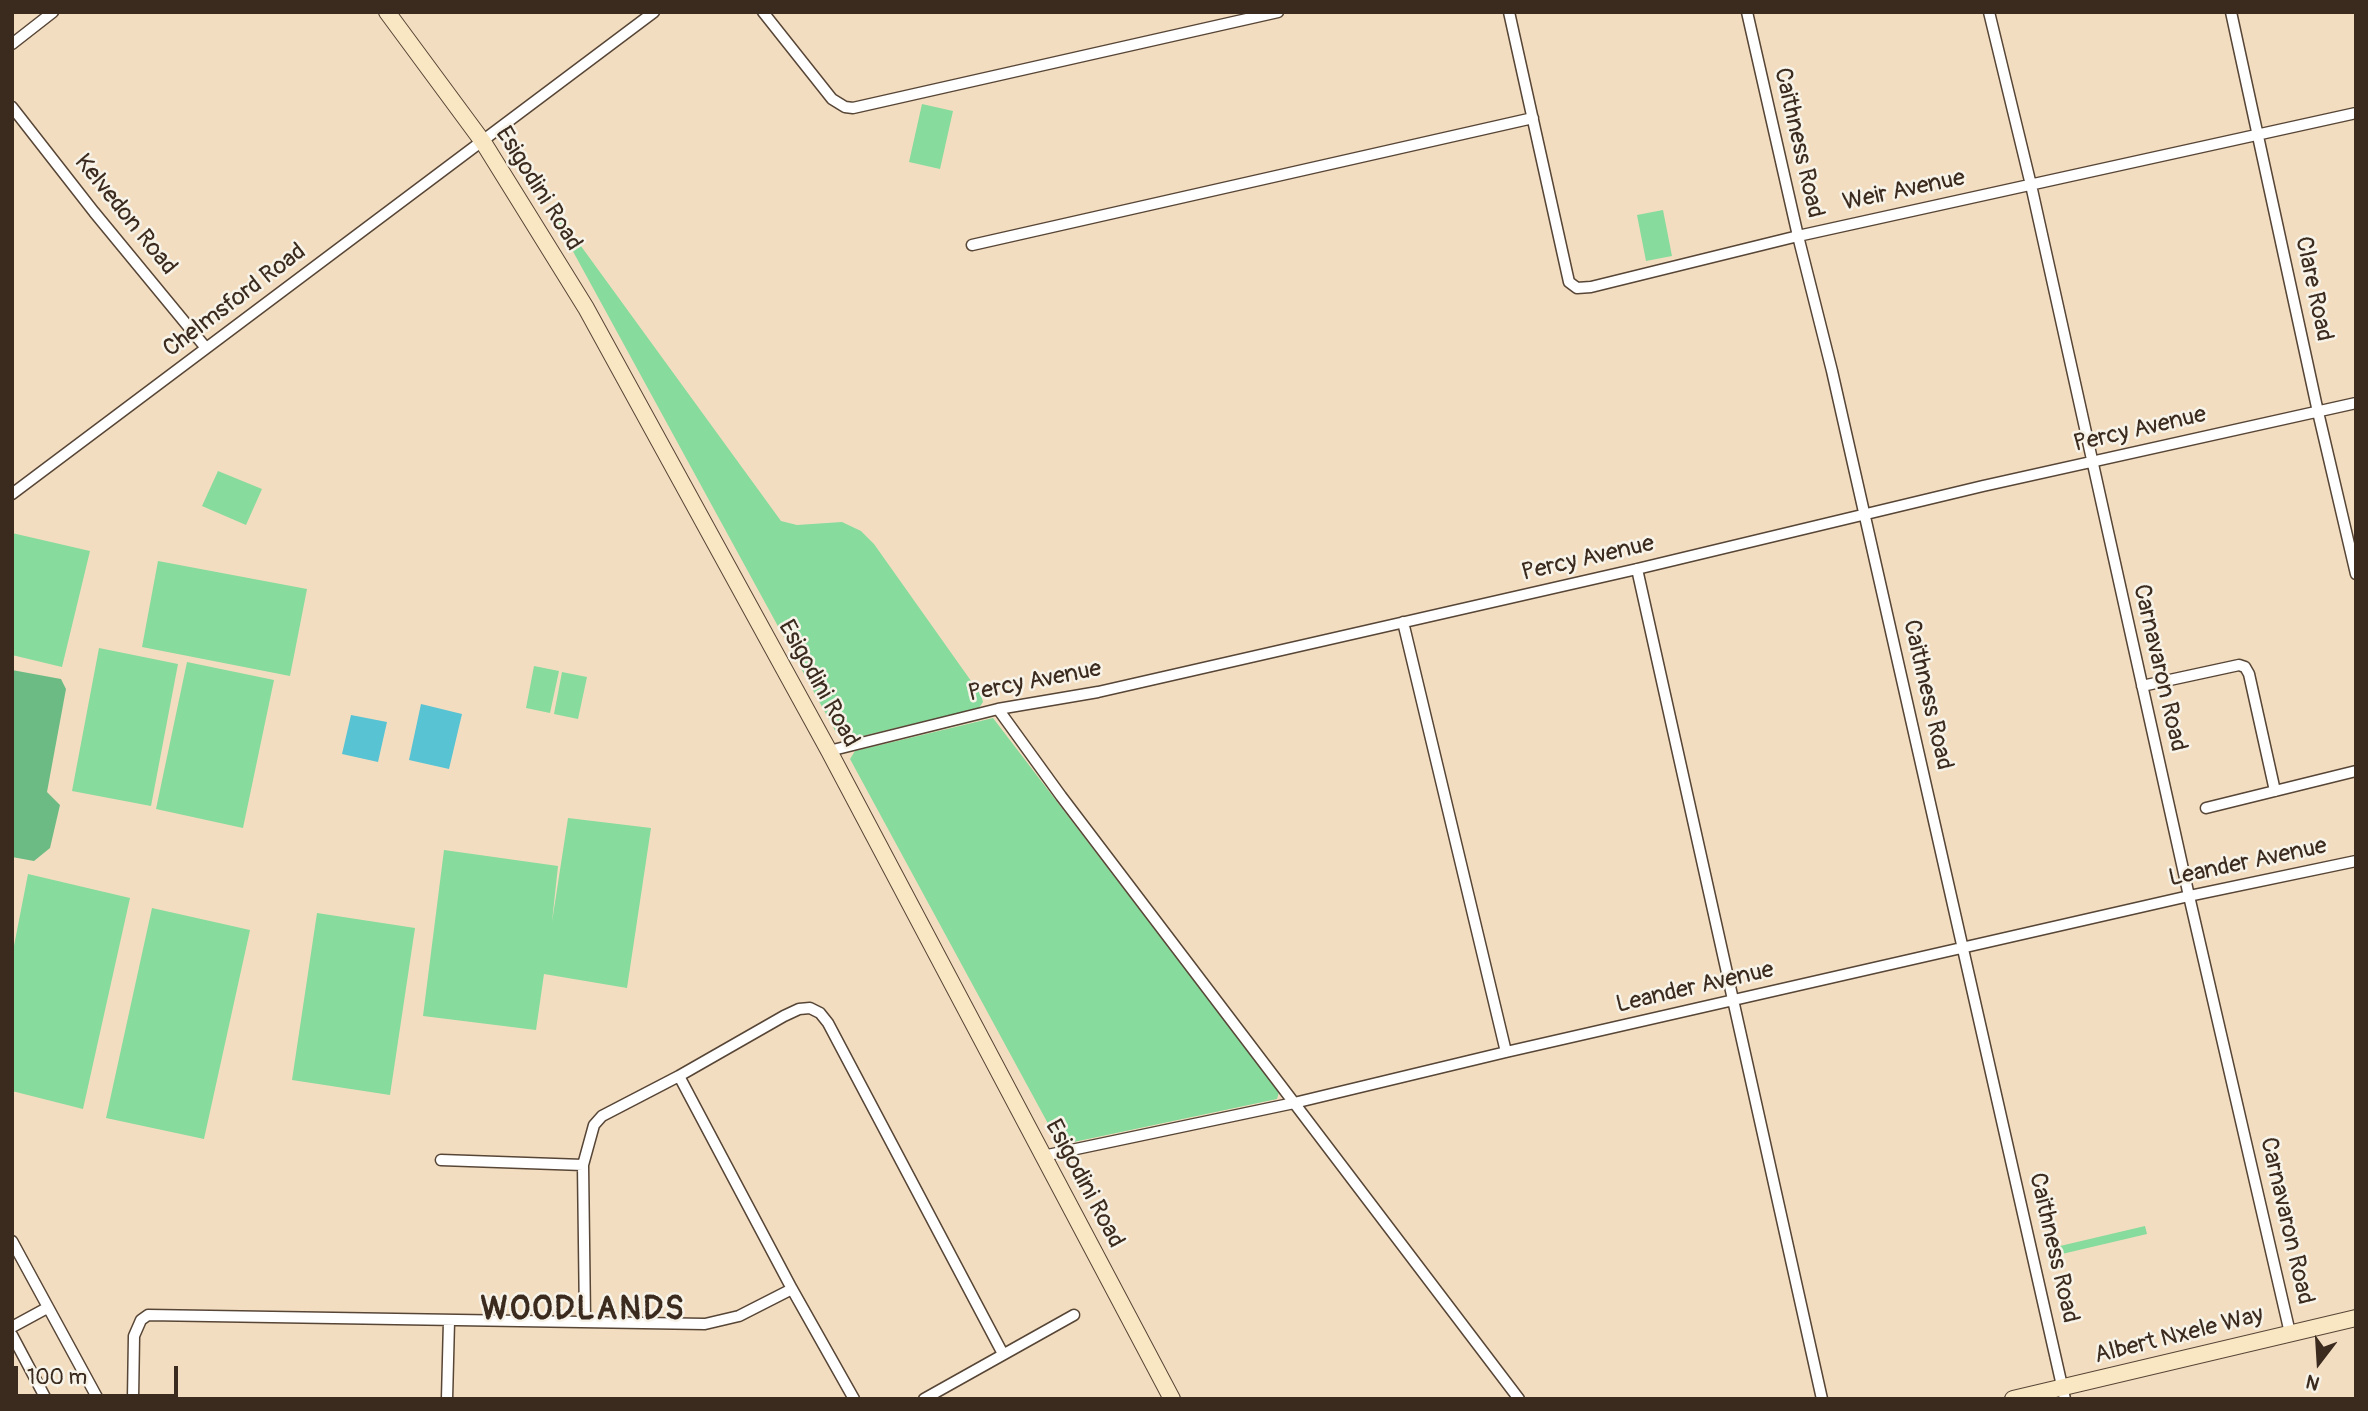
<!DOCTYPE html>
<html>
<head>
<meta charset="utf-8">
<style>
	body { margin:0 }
	#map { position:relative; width:2368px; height:1411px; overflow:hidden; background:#f3ddc0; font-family:Pangolin,sans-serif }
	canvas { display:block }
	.frame { position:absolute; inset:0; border:14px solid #3b2a1e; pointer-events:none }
	.north { position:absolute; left:2284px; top:1327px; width:70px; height:70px; -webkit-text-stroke:5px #f7f3e8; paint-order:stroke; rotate:197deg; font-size:19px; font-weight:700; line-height:28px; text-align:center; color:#3b2a1e }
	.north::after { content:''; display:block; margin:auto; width:24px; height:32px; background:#3b2a1e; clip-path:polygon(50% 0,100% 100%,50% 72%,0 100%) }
	.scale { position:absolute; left:14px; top:1366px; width:164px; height:32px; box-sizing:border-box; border:4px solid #3b2a1e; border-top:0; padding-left:9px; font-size:21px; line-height:24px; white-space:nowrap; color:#3b2a1e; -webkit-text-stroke:5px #f7f3e8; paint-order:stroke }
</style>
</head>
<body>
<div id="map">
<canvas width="2368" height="1411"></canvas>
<div class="frame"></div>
<div class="north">N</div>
<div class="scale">100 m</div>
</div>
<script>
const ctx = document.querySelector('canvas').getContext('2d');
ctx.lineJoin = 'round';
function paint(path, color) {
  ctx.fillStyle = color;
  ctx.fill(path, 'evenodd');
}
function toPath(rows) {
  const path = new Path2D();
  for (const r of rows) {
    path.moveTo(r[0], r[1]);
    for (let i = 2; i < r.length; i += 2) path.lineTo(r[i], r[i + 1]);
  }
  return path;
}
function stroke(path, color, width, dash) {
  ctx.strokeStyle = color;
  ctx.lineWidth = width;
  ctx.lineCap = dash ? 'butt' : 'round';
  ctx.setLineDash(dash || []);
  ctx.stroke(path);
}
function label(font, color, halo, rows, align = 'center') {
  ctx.font = font + ' Pangolin,sans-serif';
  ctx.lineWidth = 5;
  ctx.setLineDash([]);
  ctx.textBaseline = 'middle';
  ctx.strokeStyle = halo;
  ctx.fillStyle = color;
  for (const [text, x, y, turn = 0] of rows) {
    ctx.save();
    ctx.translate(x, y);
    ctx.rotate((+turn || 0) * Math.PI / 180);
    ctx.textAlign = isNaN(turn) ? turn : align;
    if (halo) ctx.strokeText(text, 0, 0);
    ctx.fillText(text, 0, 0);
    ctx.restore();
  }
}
paint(toPath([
	[922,104,953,111,940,169,909,162],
	[1663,210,1672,256,1646,261,1637,215],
	[562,220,781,521,797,525,842,522,861,531,874,544,981,695,983,702,979,708,850,739,838,736,558,224],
	[218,471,262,489,246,525,202,506],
	[12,533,90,551,62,667,12,655],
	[158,561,307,589,290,676,142,647],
	[99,648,178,664,151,806,72,791],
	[187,662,274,680,243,828,156,809],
	[534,666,559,671,550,713,526,708],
	[562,672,587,677,578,719,554,714],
	[993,718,1279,1092,1277,1099,1069,1143,1058,1142,850,759,855,751],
	[568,818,651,828,627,988,544,974,536,1030,423,1016,444,850,558,866,552,922],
	[28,874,130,898,83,1109,12,1091,12,956],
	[152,908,250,930,204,1139,106,1118],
	[317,913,415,928,390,1095,292,1080],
	[2145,1226,2147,1234,2062,1254,2060,1246]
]), '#87db9d');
paint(toPath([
	[12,670,61,679,66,689,47,792,60,805,50,848,34,861,12,857]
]), '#6dbb84');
paint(toPath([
	[421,704,462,714,449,769,409,760],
	[351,715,387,722,378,762,342,754]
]), '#58c3d3');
const minor = toPath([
	[763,12,832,99,845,107,853,108,1278,12],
	[1509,12,1569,282,1577,288,1591,287,1798,236,2356,113],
	[1747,12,1798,236,1832,371,2065,1399],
	[1989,12,2031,185,2189,896,2290,1333],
	[2231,12,2318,412,2356,574],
	[12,44,53,12],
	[12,107,94,212,206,348],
	[972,245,1533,118],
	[12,494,654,12],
	[1637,569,1822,1399],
	[1403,622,1506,1052],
	[2142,686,2239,665,2245,667,2249,674,2275,791],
	[998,709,1061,796,1519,1399],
	[829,751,998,709,1098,692,1637,569,1983,486,2356,403],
	[2206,808,2356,771],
	[679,1076,792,1289,854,1399],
	[1043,1156,1294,1103,1506,1052,2189,896,2356,861],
	[441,1160,583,1165],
	[12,1241,98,1399],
	[585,1320,583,1165,594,1125,602,1116,679,1076,784,1016,799,1009,810,1008,820,1013,828,1023,1003,1354],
	[12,1327,47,1308],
	[12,1335,46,1399],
	[133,1399,134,1336,141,1320,148,1315,705,1324,739,1316,792,1289],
	[447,1399,449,1321],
	[924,1399,1074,1315]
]);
const secondary = toPath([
	[387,12,483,142,586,308,829,751,1172,1399],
	[2013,1399,2356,1318]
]);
stroke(minor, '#574536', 13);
stroke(secondary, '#574536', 18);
stroke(minor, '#fff', 10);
stroke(secondary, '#f9e7c3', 16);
label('24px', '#3b2a1e', '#f7f3e8', [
	["Caithness Road",1798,143,77],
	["Esigodini Road",538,189,58],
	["Weir Avenue",1904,191,-12],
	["Kelvedon Road",125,215,51],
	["Clare Road",2313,289,78],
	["Chelmsford Road",235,301,-37],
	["Percy Avenue",2140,430,-13],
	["Percy Avenue",1588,559,-13],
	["Carnavaron Road",2159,668,77],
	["Percy Avenue",1035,682,-11],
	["Esigodini Road",818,684,61],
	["Caithness Road",1927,695,77],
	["Leander Avenue",2248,863,-12],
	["Leander Avenue",1695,988,-13],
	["Esigodini Road",1084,1184,62],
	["Carnavaron Road",2286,1221,77],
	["Caithness Road",2053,1248,77],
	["Albert Nxele Way",2179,1336,-14]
]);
ctx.letterSpacing = '2px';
label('bold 32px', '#3b2a1e', '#f7f3e8', [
	["WOODLANDS",583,1311]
]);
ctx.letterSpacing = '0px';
</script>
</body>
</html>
